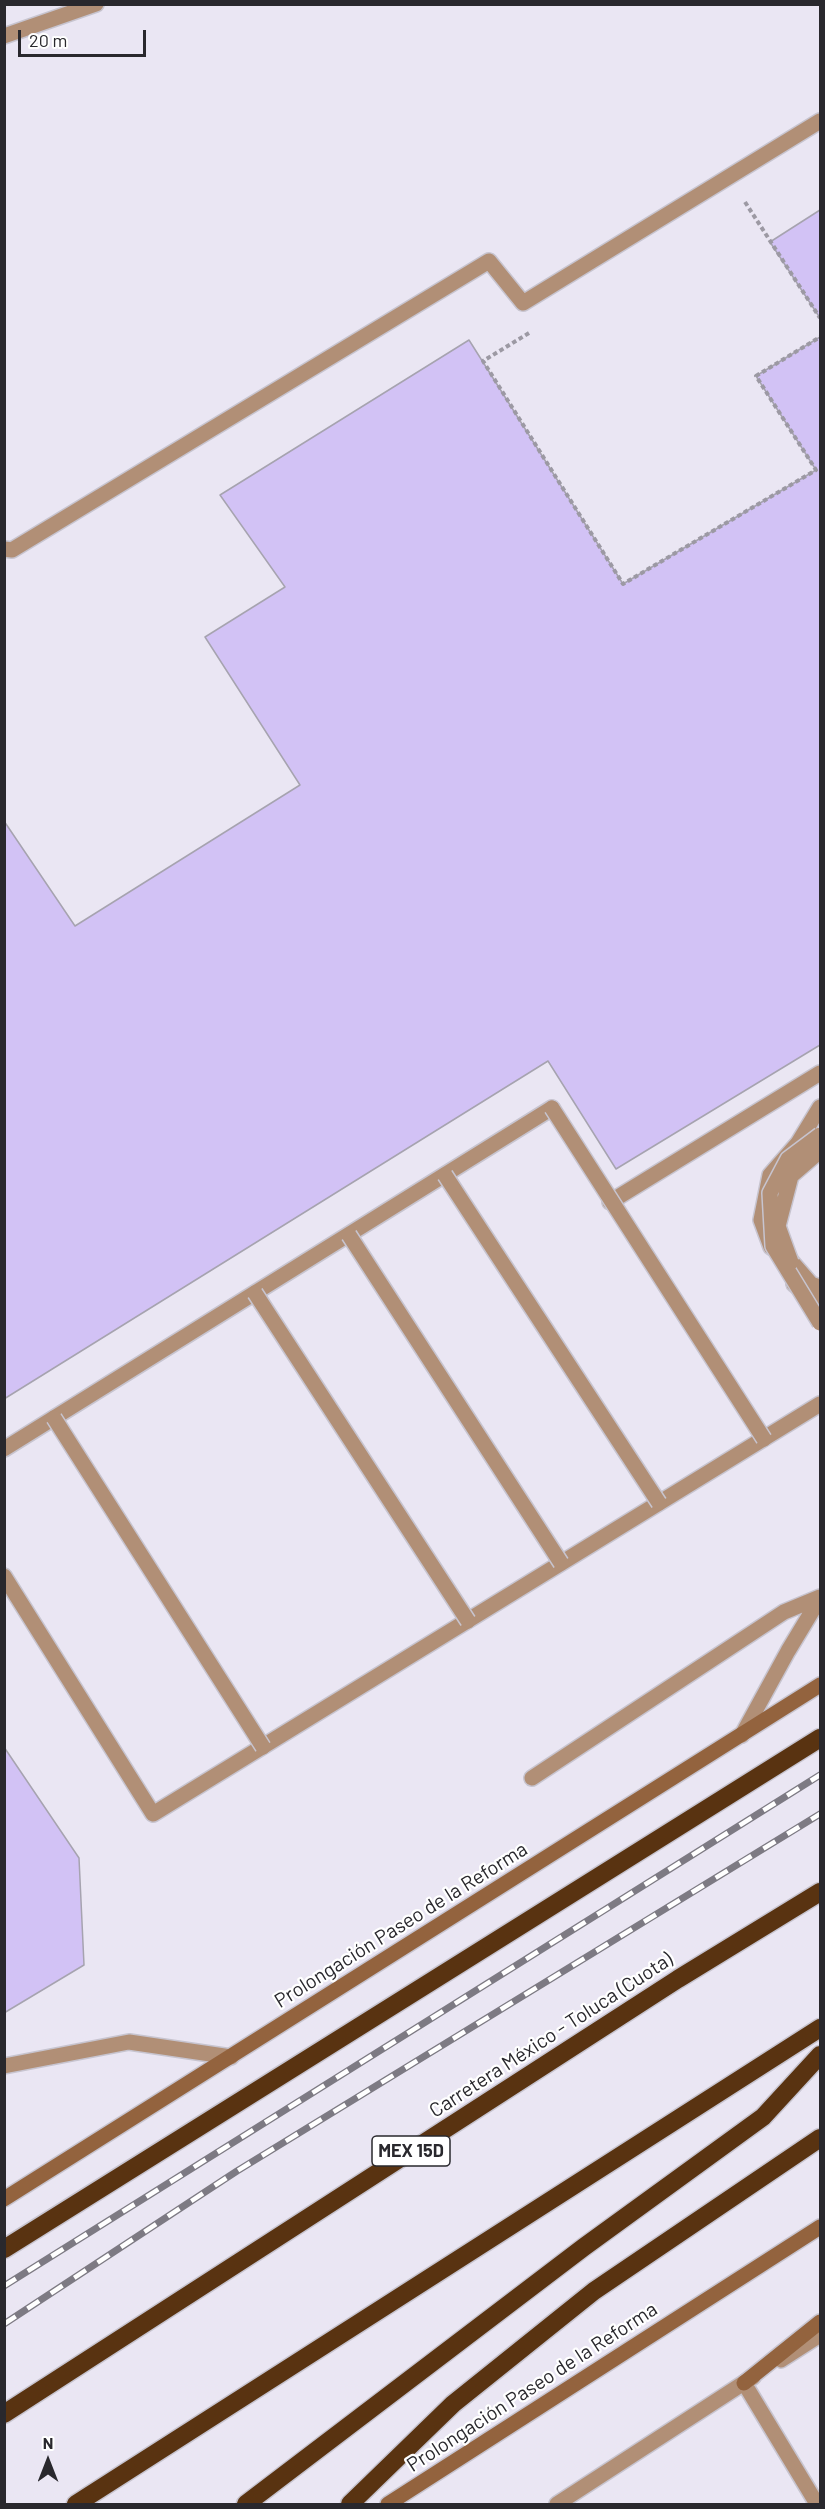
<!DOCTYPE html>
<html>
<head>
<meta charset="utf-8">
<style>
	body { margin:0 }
	#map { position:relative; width:825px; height:2509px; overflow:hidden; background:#eae6f3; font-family:Barlow,sans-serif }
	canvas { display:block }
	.frame { position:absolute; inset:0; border:6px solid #29282d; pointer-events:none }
	.north { position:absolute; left:18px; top:2431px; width:60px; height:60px; -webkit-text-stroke:4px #fff; paint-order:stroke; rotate:0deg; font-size:16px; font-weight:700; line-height:24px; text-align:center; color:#29282d }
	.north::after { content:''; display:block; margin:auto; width:21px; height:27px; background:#29282d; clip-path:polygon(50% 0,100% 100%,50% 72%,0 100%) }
	.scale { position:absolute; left:18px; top:30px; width:128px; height:27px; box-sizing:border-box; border:3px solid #29282d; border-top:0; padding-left:8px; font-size:18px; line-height:21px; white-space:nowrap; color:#29282d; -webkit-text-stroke:4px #fff; paint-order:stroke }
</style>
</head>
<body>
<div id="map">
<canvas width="825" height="2509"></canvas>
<div class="frame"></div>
<div class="north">N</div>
<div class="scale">20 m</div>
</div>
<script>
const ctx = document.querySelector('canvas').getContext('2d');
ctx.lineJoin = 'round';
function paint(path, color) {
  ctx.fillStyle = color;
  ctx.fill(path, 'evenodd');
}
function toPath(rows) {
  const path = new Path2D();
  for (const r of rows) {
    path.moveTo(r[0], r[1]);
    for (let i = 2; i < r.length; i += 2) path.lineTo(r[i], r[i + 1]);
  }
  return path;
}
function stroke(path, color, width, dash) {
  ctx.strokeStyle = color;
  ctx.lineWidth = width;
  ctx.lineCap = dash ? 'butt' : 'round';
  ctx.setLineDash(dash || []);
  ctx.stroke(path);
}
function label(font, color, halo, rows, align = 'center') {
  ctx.font = font + ' Barlow,sans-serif';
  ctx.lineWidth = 4.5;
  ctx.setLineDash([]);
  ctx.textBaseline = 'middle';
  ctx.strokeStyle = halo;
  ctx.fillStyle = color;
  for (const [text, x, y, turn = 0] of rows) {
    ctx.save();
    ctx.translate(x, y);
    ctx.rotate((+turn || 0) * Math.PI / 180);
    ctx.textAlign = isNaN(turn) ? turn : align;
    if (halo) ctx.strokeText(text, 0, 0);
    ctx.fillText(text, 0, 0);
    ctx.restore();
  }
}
const building = toPath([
	[820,210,820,318,770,242,820,210],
	[820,337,820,1045,616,1169,548,1061,4,1399,4,821,75,926,300,785,205,637,285,587,220,495,469,340,623,584,816,470,756,376,820,337],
	[4,1747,79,1858,84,1965,4,2013,4,1747]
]);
paint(building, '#d2c2f5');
stroke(building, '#a6a3af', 1.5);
const service = toPath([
	[4,36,96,4],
	[4,549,12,550,489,261,523,303,820,121],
	[610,1202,820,1073],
	[771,1247,761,1220,770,1175,798,1143,820,1107],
	[784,1253,811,1284,820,1287],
	[794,1284,806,1293,820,1297],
	[4,1449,552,1108],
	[4,1576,153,1814,820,1404],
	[742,1735,788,1651,814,1608,820,1603],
	[532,1778,784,1612,820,1597],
	[4,2066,129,2042,231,2057],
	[744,2383,817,2504]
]);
const minor = toPath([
	[781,2360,820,2335],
	[557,2504,753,2377]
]);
const secondary = toPath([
	[4,2199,820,1685],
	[744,2383,820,2322],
	[388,2504,820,2227]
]);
const motorway = toPath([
	[4,2249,820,1738],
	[4,2414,678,1979,820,1892],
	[76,2504,820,2028],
	[246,2504,584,2247,763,2117,820,2055],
	[350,2504,453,2404,594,2291,820,2138]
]);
stroke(service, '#c7c4cf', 18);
stroke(minor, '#c7c4cf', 18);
stroke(secondary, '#c7c4cf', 18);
stroke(motorway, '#c7c4cf', 21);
stroke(toPath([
	[745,202,820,318],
	[529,333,483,361,623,584,816,470,756,376,820,337]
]), '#9c99a3', 4, [4.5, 3]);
stroke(service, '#b18f76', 15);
stroke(minor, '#b18f76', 15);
stroke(secondary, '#93633e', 15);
stroke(motorway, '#593311', 18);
const rail = toPath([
	[4,2286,820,1775],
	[4,2324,237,2171,820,1814]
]);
stroke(rail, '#7d7a83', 7);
stroke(rail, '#fff', 4.5, [14]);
const serviceBridge = toPath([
	[552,1108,764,1439],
	[820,1135,788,1159,770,1193,773,1246,820,1323],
	[445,1175,659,1503],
	[349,1235,561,1563],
	[791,1262,778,1226,791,1176,820,1151],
	[255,1293,468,1621],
	[54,1418,263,1747]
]);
stroke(serviceBridge, '#c7c4cf', 18, []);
stroke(serviceBridge, '#b18f76', 15);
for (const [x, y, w] of [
	[411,2151,78]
]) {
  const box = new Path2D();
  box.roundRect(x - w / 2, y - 15, w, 30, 4.5);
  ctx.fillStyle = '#fff';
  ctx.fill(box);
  stroke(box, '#29282d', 1.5);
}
label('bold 18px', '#29282d', null, [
	["MEX 15D",411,2151]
]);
label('20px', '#29282d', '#fff', [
	["Prolongación Paseo de la Reforma",401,1925,-32],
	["Carretera México - Toluca (Cuota)",551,2035,-33],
	["Prolongación Paseo de la Reforma",532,2387,-33]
]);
</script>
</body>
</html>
